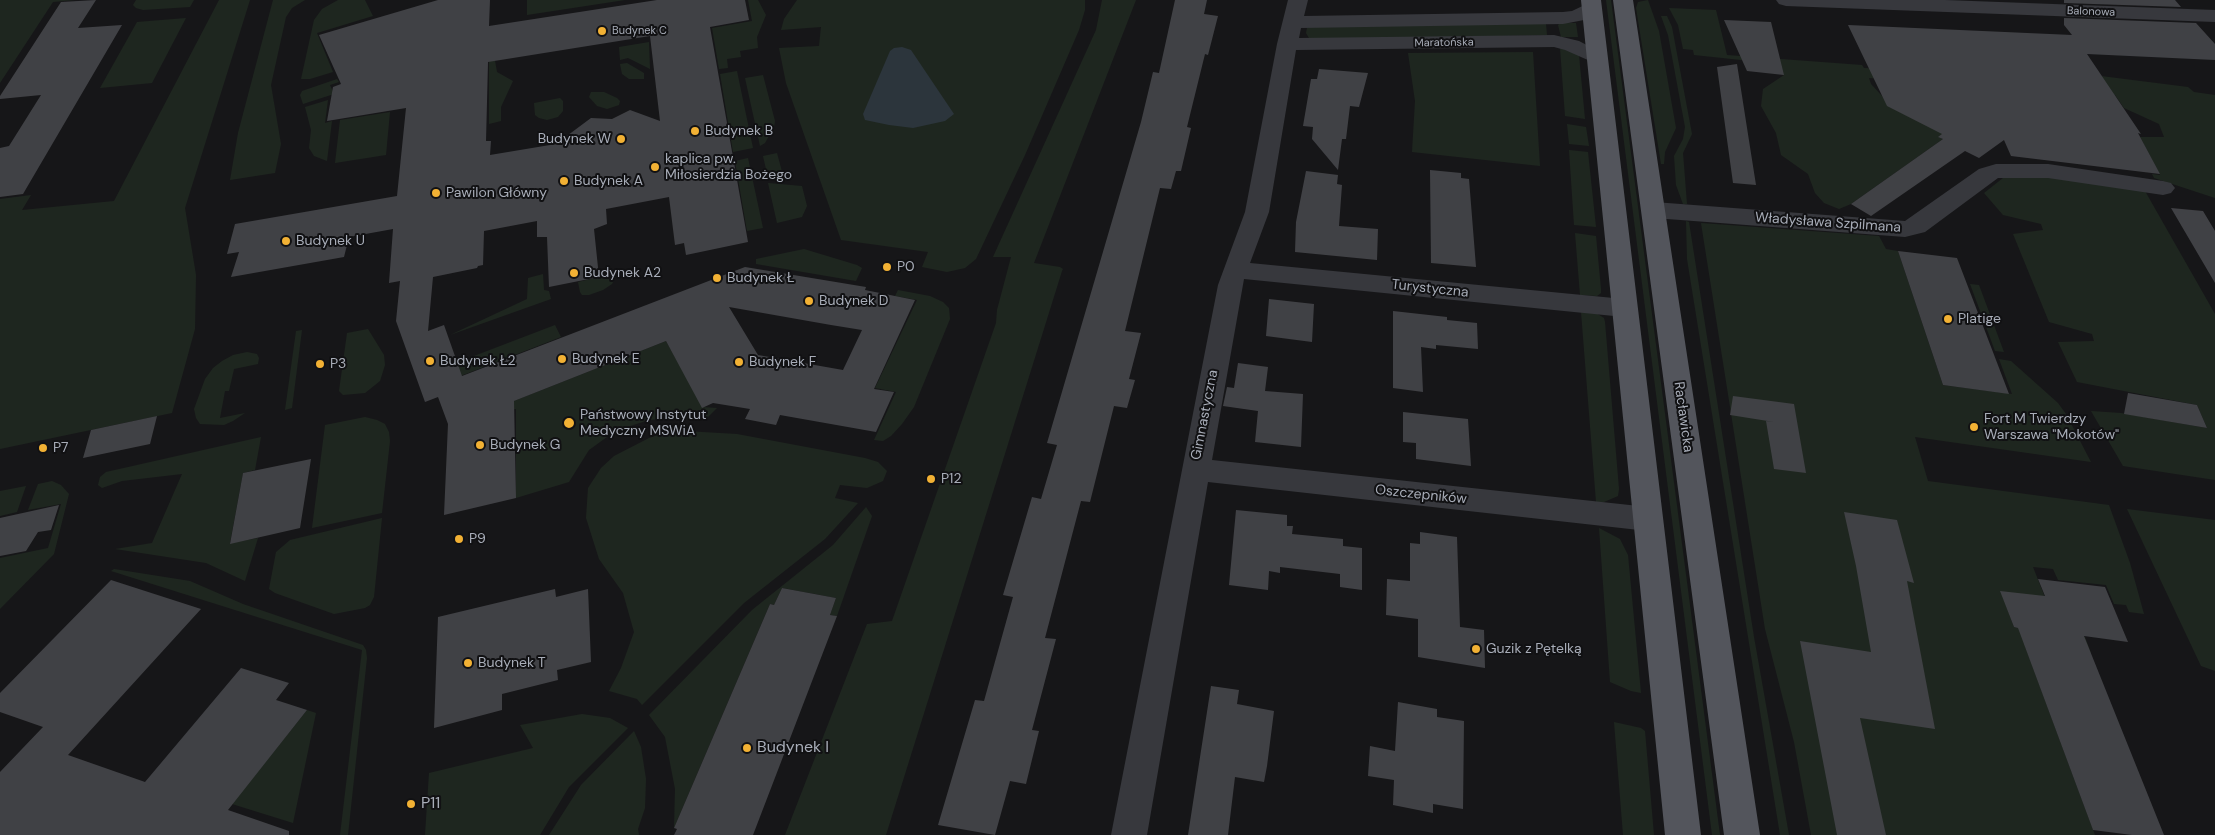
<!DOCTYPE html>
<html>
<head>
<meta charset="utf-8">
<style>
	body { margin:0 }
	canvas { display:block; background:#161618 }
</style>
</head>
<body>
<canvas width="2215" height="835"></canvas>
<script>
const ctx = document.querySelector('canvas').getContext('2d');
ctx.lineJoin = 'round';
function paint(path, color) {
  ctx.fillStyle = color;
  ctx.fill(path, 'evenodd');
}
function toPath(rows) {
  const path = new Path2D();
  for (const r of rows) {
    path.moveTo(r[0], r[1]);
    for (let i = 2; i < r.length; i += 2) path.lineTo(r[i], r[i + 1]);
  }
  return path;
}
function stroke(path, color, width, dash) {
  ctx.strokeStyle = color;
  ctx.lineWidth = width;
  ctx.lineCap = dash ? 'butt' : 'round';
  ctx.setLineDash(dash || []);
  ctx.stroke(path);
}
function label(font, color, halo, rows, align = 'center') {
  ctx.font = font + ' "DM Sans",sans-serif';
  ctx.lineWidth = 4;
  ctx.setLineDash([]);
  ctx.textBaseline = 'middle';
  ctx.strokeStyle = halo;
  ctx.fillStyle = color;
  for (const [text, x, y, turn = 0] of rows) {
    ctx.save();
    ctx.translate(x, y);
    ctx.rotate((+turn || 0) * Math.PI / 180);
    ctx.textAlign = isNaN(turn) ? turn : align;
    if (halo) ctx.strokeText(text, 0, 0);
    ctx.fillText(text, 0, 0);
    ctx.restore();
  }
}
paint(toPath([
	[0,0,75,0,53,2,0,83],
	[136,0,194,0,190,7,143,10,136,8,133,5],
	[219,0,250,0,185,208,196,275,195,329,172,413,0,449,0,199,31,195,22,210,114,201],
	[273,0,305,0,292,8,286,17,271,85,281,144,275,173,230,180,238,133],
	[338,0,365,0,373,16,317,33,333,72,310,79,301,79,314,20,322,9],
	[527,0,625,0,527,15],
	[748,0,758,0,766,15,757,37,758,48,740,51,741,57,727,59,728,68,719,69,712,28,752,21],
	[797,0,1085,0,1085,10,1079,30,1025,155,976,259,965,268,947,272,922,267,928,252,841,240,786,83,779,48,819,46,821,27,781,30,784,19],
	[1102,0,1136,0,1034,263,1060,267,1063,269,1062,271,886,835,785,835,867,624,892,621,996,323,997,310,1011,257,993,257,1096,30],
	[1606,0,1611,0,1720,835,1712,835],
	[1648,0,1659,31,1676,128,1665,152,1664,164,1661,164,1636,8,1638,2],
	[1669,8,1716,10,1727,55,1862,65,1864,68,2101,76,2188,87,2194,92,2215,95,2215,198,2154,178,2152,174,2160,175,2140,137,2164,137,2159,124,2124,108,2115,95,1869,78,1871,84,1894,109,1944,133,1939,137,1943,139,1851,204,1839,209,1824,203,1815,193,1808,174,1781,155,1776,133,1761,106,1763,89,1784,75,1760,62,1694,55,1693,50,1683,49,1678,25],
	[1661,16,1667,16,1672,27,1692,134,1683,153,1687,204,1683,204,1676,185,1674,156,1683,139,1685,127,1668,35],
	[186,18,152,83,100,88,137,22],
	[1560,23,1576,23,1578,37,1561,37,1558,25],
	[1314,24,1546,24,1547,35,1318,40,1309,38,1306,33,1307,28],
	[649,42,650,69,628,58,620,60,619,47],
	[1560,48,1579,55,1585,119,1565,116],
	[1533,52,1540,166,1412,152,1415,101,1408,53],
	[489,55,494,55,497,72,513,81,501,107,501,121,489,124],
	[627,63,644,73,644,79,629,79,622,74,620,64],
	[737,71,753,148,733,152,720,74],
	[763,75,775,121,774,127,765,143,760,146,745,78],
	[337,79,339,82,330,85,334,94,303,104,300,95,302,91],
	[591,92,604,92,617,98,620,101,619,105,607,109,597,106,589,97],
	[560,98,563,101,563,111,558,117,547,120,539,118,535,115,534,103],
	[328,100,325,123,332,121,327,161,314,156,309,148,311,130,305,107],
	[390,112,386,155,335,163,340,120],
	[1567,124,1586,127,1589,146,1569,144],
	[1569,150,1588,152,1596,227,1574,225],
	[777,153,784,179,768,178,763,156],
	[748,158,763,228,747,231,735,161],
	[2054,177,2145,191,2215,314,2215,480,2123,466,2091,411,2121,413,2207,428,2197,405,2077,382,2058,342,2094,341,2092,334,2049,322,2013,234,2043,230,2041,224,2003,215,1984,193,2003,178],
	[768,183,802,186,807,206,802,217,777,223],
	[1686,221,1689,222,1754,637,1789,835,1780,835,1687,259],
	[1701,223,1879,236,1886,249,1898,251,1943,385,2012,394,1999,359,2011,361,2058,403,2066,414,2091,462,1915,437,1928,481,2109,505,2130,563,2144,614,2129,612,2126,605,2114,604,2106,585,2058,580,2053,569,2033,567,2046,600,2001,592,2014,627,2085,637,2091,653,2025,646,2095,835,1811,835,1794,742,1765,629],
	[1575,233,1596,236,1601,289,1601,293,1597,296,1580,295],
	[804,249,857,265,862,268,856,281,756,264,756,259],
	[615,273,616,277,612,284,603,290,589,295,582,295,580,292,578,282],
	[543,274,544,290,549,291,551,299,450,335,527,299,528,278],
	[1970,284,1979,285,2004,352,1995,351],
	[898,290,930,296,943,302,949,308,950,319,914,407,902,424,891,436,883,441,874,440,896,392,875,388,917,300,895,296],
	[1581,312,1596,313,1604,318,1605,322,1619,489,1618,496,1604,502,1596,502],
	[555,325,561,337,458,377,453,364],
	[368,329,384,355,385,365,380,381,365,393,343,395,339,391,347,333],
	[302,330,292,408,285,410,296,331],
	[666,341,703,407,717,408,707,418,671,418,649,420,624,428,607,437,589,450,569,482,516,498,516,409,501,411,501,406],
	[247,352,257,354,259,358,258,364,234,369,229,391,225,391,220,418,245,413,233,421,224,425,200,424,196,418,194,409,205,379,213,368,222,361,233,355],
	[365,417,377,420,385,424,389,432,390,441,382,513,312,528,325,425],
	[685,431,737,434,865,458,878,462,887,471,883,481,867,488,840,485,835,498,858,503,825,539,744,603,642,705,637,699,609,691,621,668,634,632,623,593,599,559,586,518,588,488,601,468,614,456,649,438,667,432],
	[261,437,255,470,243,473,230,543,258,538,245,581,206,563,115,549,152,543,182,474,122,481,102,488,98,485,100,477,106,472],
	[52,481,61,485,69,494,54,554,0,609,0,558,48,548,61,504,28,510,38,484],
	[26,486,17,512,0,516,0,491],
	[866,507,872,516,837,616,830,615,836,598,782,588,774,605,770,604,674,828,675,789,665,737,649,715,752,610,833,545],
	[2127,509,2215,520,2215,671,2201,666],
	[382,518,374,597,370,605,365,608,334,614,275,593,269,589,276,552,290,540],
	[1599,528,1620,539,1628,555,1641,693,1631,691,1610,682],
	[114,569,190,581,243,604,363,645,366,650,367,658,348,835,340,835,362,650,111,571],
	[307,710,316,713,293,823,232,804],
	[582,714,610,718,628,728,569,787,540,835,425,835,429,773,533,748,520,725],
	[1614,722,1641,728,1645,731,1654,835,1623,835],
	[634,731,641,747,646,779,645,808,638,829,639,835,549,835,581,785]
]), '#1e261f');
paint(toPath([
	[902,47,911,50,954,114,945,121,913,128,889,125,865,120,863,114,890,51,894,48]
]), '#2c353c');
paint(toPath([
	[96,0,78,28,122,25,23,194,0,197,0,148,9,146,41,95,0,99,0,96,61,2],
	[438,0,490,0,489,26,657,0,745,0,749,20,710,27,748,242,686,255,684,243,675,245,669,197,606,209,607,224,594,229,599,277,549,287,547,237,537,237,537,221,484,231,483,265,478,266,477,268,433,277,428,331,444,325,462,376,745,267,866,287,865,290,915,300,874,389,894,392,876,432,780,415,776,425,745,419,750,409,713,403,702,408,666,341,514,401,516,498,444,515,448,424,438,397,425,402,396,321,400,281,389,283,393,229,349,237,344,257,231,277,239,252,227,254,235,224,397,196,406,108,327,121,333,87,341,84,319,35],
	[650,36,660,121,630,110,612,119,591,118,556,144,490,155,491,141,486,141,488,62],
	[729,307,831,325,862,330,843,370,758,355],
	[1175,0,1207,0,1204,14,1218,16,1208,55,1205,54,1187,127,1191,128,1181,171,1176,171,1171,189,1160,188,1125,331,1141,333,1129,379,1135,380,1127,408,1114,406,1090,502,1081,501,1045,638,1056,639,1032,730,1039,731,1026,784,1010,781,995,835,938,825,975,700,984,701,1013,597,1003,595,1032,497,1041,499,1057,445,1047,443,1141,122,1153,72,1159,73],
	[2064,0,2175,0,2181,7,2064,3],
	[2064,18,2196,23,2215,44,2215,60,2087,54,2141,134,2138,133,2160,174,2011,156,2004,140,1979,158,1965,151,1871,216,1851,204,1943,139,1938,137,1942,134,1887,106,1848,25,2072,35,2064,25],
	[1724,20,1771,22,1784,75,1747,71],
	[1737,64,1750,147,1756,185,1733,183,1717,67],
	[1319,69,1368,73,1359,107,1350,106,1346,139,1342,139,1338,170,1312,139,1313,127,1303,126,1311,79,1317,79],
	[1430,170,1461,173,1461,178,1469,179,1476,267,1431,263],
	[1306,171,1338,175,1337,184,1342,185,1339,226,1378,229,1377,260,1295,252,1296,222],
	[2171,208,2203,211,2215,231,2215,283],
	[1898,251,1957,258,2009,394,1943,385],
	[1269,299,1314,304,1312,342,1266,336],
	[1393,311,1447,317,1447,320,1477,323,1478,349,1436,345,1436,349,1421,347,1423,392,1393,388],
	[1238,363,1268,367,1265,391,1303,394,1301,447,1255,442,1258,411,1223,406,1227,387,1234,388],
	[2128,393,2197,405,2207,428,2124,414],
	[1733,396,1794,404,1806,473,1774,469,1766,421,1774,422,1730,415],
	[1403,412,1468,419,1471,466,1416,459,1416,443,1403,442],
	[157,416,150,444,83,458,91,430],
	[311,459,300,528,230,544,243,473],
	[59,505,51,530,38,532,26,551,0,556,0,518],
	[1236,510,1287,515,1287,526,1293,526,1292,534,1343,539,1343,546,1362,548,1362,590,1340,587,1340,574,1280,567,1280,573,1269,571,1268,590,1229,585],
	[1844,512,1897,520,1914,583,1907,581,1935,729,1860,718,1886,835,1837,835,1800,641,1871,652,1856,566],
	[1420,532,1457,537,1460,627,1484,630,1485,668,1418,657,1418,619,1386,615,1387,579,1410,581,1410,543,1420,544],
	[2038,579,2105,587,2128,642,2084,636,2164,835,2132,835,2093,830,2018,628,2014,627,2000,591,2045,596],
	[111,580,201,609,68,755,145,782,241,668,289,683,276,700,307,710,228,810,289,831,289,835,0,835,0,772,43,727,0,712,0,693],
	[782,588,836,598,830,615,837,616,753,835,674,835,677,829,674,828,770,604,774,605],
	[555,589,556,597,588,589,591,662,557,670,558,680,502,694,502,710,434,728,438,617],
	[1211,686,1239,690,1237,704,1274,711,1267,766,1264,782,1235,777,1228,835,1188,835],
	[1398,702,1437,709,1437,717,1464,721,1463,809,1433,804,1433,813,1393,805,1394,780,1368,776,1370,746,1395,751]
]), '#404145');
paint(toPath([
	[1288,0,1308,0,1304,16,1563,12,1572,11,1591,2,1598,4,1601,8,1598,12,1584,20,1563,24,1301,28,1299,38,1554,35,1579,41,1604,54,1607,58,1604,62,1597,64,1565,50,1554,47,1296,50,1269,212,1250,263,1624,299,1633,302,1637,308,1633,314,1624,317,1244,279,1212,460,1648,507,1658,510,1663,519,1658,528,1648,531,1208,482,1147,835,1111,835,1218,285,1245,212,1277,44,1288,0],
	[1776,0,1945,0,2215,10,2215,22,1786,6,1779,4,1776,0],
	[1996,164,2048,164,2163,181,2171,183,2175,188,2171,193,2163,195,2048,178,1998,178,1925,232,1905,237,1654,218,1646,215,1642,210,1646,205,1654,202,1905,221,1979,169,1996,164]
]), '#37383d');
paint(toPath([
	[1581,0,1601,0,1701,835,1665,835,1581,0],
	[1613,0,1633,0,1760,835,1724,835,1613,0]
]), '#53555c');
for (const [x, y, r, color] of [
	[602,31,5,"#f2b134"],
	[695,131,5,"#f2b134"],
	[621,139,5,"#f2b134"],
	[655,167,5,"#f2b134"],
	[564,181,5,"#f2b134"],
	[436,193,5,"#f2b134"],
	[286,241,5,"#f2b134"],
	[887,267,5,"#f2b134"],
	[574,273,5,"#f2b134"],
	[717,278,5,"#f2b134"],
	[809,301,5,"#f2b134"],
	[1948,319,5,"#f2b134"],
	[562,359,5,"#f2b134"],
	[430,361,5,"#f2b134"],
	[739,362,5,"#f2b134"],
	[320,364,5,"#f2b134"],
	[569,423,6,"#f2b134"],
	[1974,427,5,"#f2b134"],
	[480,445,5,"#f2b134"],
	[43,448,5,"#f2b134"],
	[931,479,5,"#f2b134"],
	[459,539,5,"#f2b134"],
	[1476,649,5,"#f2b134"],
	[468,663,5,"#f2b134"],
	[747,748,5,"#f2b134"],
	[411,804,5,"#f2b134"]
]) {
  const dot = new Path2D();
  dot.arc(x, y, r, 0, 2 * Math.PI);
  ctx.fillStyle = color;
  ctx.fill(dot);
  stroke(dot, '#111113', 2);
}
label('11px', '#a8adb8', '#111113', [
	["Balonowa",2091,12,2],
	["Maratońska",1444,43,-1]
]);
label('11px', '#a8adb8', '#111113', [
	["Budynek C",612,31]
], 'left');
label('14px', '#a8adb8', '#111113', [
	["Budynek B",705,131],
	["Budynek W",611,139,"right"],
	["kaplica pw.",665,159],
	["Miłosierdzia Bożego",665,175],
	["Budynek A",574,181],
	["Pawilon Główny",446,193],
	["Budynek U",296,241],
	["P0",897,267],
	["Budynek A2",584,273],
	["Budynek Ł",727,278],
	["Budynek D",819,301],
	["Platige",1958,319],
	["Budynek E",572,359],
	["Budynek Ł2",440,361],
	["Budynek F",749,362],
	["P3",330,364],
	["Państwowy Instytut",580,415],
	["Medyczny MSWiA",580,431],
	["Fort M Twierdzy",1984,419],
	["Warszawa \"Mokotów\"",1984,435],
	["Budynek G",490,445],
	["P7",53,448],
	["P12",941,479],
	["P9",469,539],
	["Guzik z Pętelką",1486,649],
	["Budynek T",478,663]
], 'left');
label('14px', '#a8adb8', '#111113', [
	["Władysława Szpilmana",1828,223,4],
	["Turystyczna",1430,289,6],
	["Gimnastyczna",1205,415,-79],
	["Racławicka",1683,417,82],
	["Oszczepników",1421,495,6]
]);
label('16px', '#a8adb8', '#111113', [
	["Budynek I",757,748],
	["P11",421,804]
], 'left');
</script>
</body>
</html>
